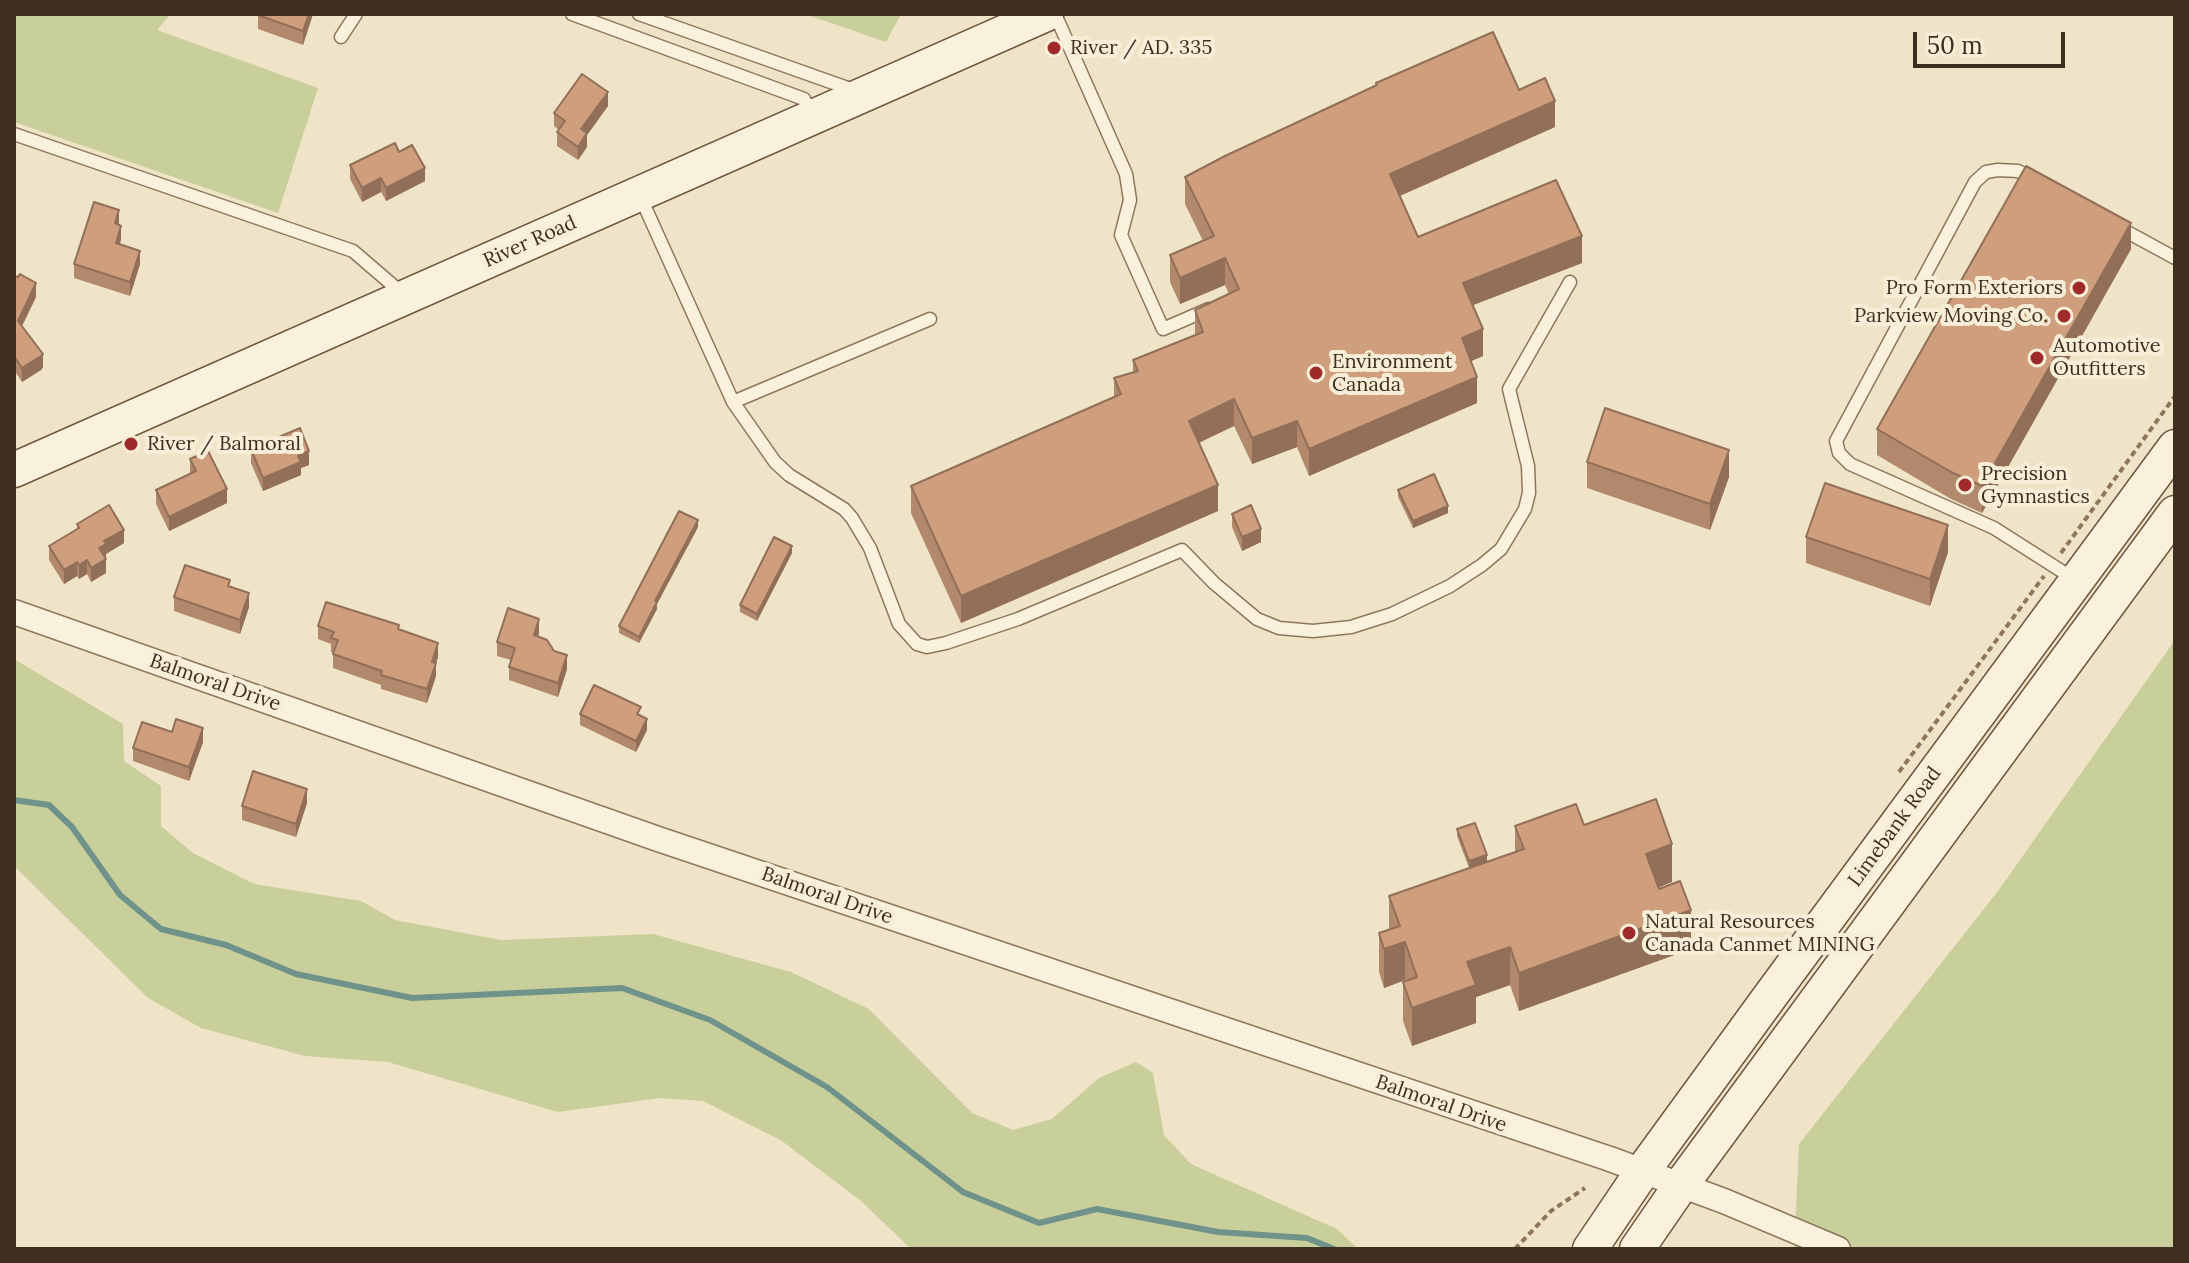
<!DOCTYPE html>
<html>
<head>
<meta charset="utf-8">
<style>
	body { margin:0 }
	#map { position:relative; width:2189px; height:1263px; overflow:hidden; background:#f0e4c8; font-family:Lora,serif }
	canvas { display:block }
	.frame { position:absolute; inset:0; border:16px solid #3d2e20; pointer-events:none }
	.scale { position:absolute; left:1913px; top:32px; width:152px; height:36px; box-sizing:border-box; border:4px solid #3d2e20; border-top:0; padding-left:10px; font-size:24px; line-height:28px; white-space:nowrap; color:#3d2e20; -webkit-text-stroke:6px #f7eed8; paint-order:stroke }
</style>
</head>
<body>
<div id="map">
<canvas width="2189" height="1263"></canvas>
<div class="frame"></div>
<div class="scale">50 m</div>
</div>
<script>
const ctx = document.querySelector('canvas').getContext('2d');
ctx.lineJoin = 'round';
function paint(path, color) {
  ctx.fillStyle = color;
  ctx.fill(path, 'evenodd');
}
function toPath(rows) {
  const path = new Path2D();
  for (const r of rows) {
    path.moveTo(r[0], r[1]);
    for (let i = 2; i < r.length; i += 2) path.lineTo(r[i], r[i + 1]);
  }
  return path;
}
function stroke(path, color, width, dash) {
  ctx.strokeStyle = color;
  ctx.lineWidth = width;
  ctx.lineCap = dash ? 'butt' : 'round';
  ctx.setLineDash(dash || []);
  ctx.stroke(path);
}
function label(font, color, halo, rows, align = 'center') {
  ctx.font = font + ' Lora,serif';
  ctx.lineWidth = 8;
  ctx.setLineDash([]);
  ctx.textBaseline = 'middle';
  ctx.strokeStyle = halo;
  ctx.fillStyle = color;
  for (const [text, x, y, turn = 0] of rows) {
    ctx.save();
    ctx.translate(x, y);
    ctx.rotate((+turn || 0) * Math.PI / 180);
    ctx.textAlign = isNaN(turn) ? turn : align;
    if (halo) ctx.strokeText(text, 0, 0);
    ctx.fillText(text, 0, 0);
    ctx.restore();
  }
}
paint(toPath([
	[14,14,171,14,157,30,318,88,278,213,14,122],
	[805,14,901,14,886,42],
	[2175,640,2175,1249,1794,1249,1799,1144,1998,891],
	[14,659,123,724,124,761,161,786,161,826,193,853,254,884,361,901,395,920,501,940,653,934,791,972,869,1009,972,1113,1013,1130,1052,1119,1099,1078,1136,1062,1153,1073,1164,1135,1191,1164,1337,1229,1358,1249,911,1249,861,1201,782,1141,703,1101,660,1098,558,1112,388,1062,305,1056,201,1028,148,998,14,866]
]), '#c9cf9b');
stroke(toPath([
	[14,800,49,805,72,827,120,895,161,929,226,945,296,974,412,998,622,988,710,1020,827,1087,963,1192,1039,1223,1097,1209,1218,1232,1307,1238,1334,1249]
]), '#6f938a', 6);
const service = toPath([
	[572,14,804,99,811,115],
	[639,14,856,91],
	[1055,14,1126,174,1130,200,1121,235,1163,329,1209,309],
	[341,37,356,14],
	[14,134,353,251,403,294],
	[2036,181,2018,171,1998,170,1986,172,1975,182,1836,441,1839,453,1850,464,1994,528,2074,579],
	[640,196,733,402,775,462,789,475,844,509,852,518,870,548,899,624,917,644,927,647,946,643,1018,619,1182,550,1214,583,1257,619,1279,628,1313,631,1351,627,1392,614,1450,586,1482,565,1501,549,1525,509,1529,493,1528,466,1509,389,1570,282],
	[2118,227,2175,258],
	[733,402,930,319]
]);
const minor = toPath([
	[14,612,658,839,1610,1159,1724,1201,1838,1249]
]);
const secondary = toPath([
	[14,470,1046,14],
	[1590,1249,1642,1172,1771,995,2175,447],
	[1637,1249,1681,1185,2175,513]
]);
stroke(service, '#8d765c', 15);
stroke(minor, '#8d765c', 27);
stroke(secondary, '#6f573f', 37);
stroke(toPath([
	[2061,553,2175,396],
	[1899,772,2044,576],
	[1515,1249,1551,1211,1585,1188]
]), '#8d765c', 4, [6, 4]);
stroke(service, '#faf1dc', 12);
stroke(minor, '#faf1dc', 24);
stroke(secondary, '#faf1dc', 34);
paint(toPath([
	[258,14,313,14,303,45,258,29],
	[1376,83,1519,90,1555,127,1400,196,1418,237,1582,263,1473,305,1483,356,1471,361,1477,403,1309,476,1297,447,1252,464,1234,426,1199,443,1218,511,961,623,911,513,911,486,1114,397,1114,378,1133,372,1133,360,1195,336,1195,310,1229,294,1225,285,1180,304,1170,282,1170,255,1203,241,1185,204,1185,177,1376,86],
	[608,106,587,135,587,147,578,160,557,146,557,132,559,130,554,126,554,113],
	[399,152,425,181,386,201,381,192,362,202,350,179,350,165],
	[119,225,121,239,120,244,140,264,130,296,74,278,74,264],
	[2131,249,1982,513,1951,499,1877,455,1877,429],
	[14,276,36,297,22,326,43,367,41,370,22,382,14,370],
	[251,449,309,465,301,468,301,475,263,491,251,463],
	[190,459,227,503,169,531,156,504,156,490,190,474],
	[1587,462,1729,477,1710,530,1587,488],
	[1398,490,1448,513,1413,528,1398,497],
	[1232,514,1261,542,1242,551,1232,527],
	[77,524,124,543,106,554,106,573,91,582,87,574,79,579,77,576,64,584,49,560,49,546,77,529],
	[698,527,657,604,657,609,639,643,619,633,619,626],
	[1806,537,1948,552,1930,606,1806,563],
	[792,553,757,621,740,612,740,605],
	[230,587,249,607,240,634,174,611,174,597],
	[318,626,399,630,438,657,436,663,436,676,427,703,381,689,381,685,333,668,333,653,331,652,331,644,318,639],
	[539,633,538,637,554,651,567,669,558,697,509,680,509,667,511,660,497,656,497,642],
	[580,714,641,715,647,730,636,752,580,725],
	[203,742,189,781,133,761,133,748],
	[307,803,296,837,242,820,242,806],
	[1584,825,1672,882,1658,888,1691,949,1519,1011,1510,985,1476,997,1476,1023,1412,1046,1403,1021,1403,982,1405,981,1405,980,1384,988,1379,972,1379,933,1389,930,1389,896,1515,852,1515,826],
	[1457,829,1487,855,1469,868,1457,836]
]), '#b2896c');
paint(toPath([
	[309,14,313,14,303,45,303,31],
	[608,92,608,106,587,135,587,147,578,160,578,147,581,129],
	[1555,101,1555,127,1390,200,1390,174],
	[425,168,425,181,386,201,386,188],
	[381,178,381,192,362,202,362,188],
	[119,210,119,223,115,237,115,223],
	[2131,223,2131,249,1982,513,1982,486],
	[121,226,121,239,116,256,116,243],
	[1582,236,1582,263,1463,309,1463,283],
	[140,251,140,264,130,296,130,282],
	[1225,258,1225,285,1180,304,1180,278],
	[36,283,36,297,18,334,18,321],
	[1483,329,1483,356,1462,365,1462,338],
	[43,354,43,367,41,370,22,382,22,368],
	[1477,377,1477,403,1309,476,1309,449],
	[1234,399,1234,426,1189,447,1189,421],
	[1297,421,1297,447,1252,464,1252,438],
	[1729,450,1729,477,1710,530,1710,504],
	[309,451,309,465,301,468,301,475,263,491,263,478,298,456],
	[1218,485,1218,511,961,623,961,596],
	[227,489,227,503,169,531,169,517],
	[1448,506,1448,513,1413,528,1413,521],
	[698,520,698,527,657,604,657,609,639,643,639,637,655,601],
	[1948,525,1948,552,1930,606,1930,579],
	[1261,529,1261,542,1242,551,1242,537],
	[124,530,124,543,106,554,106,558,99,562,99,548,104,541],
	[792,546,792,553,757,621,757,614],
	[106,559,106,573,91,582,91,568],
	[87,560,87,574,79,579,79,565],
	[77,562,77,576,64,584,64,570],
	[249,593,249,607,240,634,240,620],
	[539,619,539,633,534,649,534,635],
	[438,643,438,657,432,675,432,662],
	[567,655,567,669,558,697,558,683],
	[436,663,436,676,427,703,427,689],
	[647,719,647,730,636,752,636,741],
	[203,728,203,742,189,781,189,767],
	[307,789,307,803,296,837,296,824],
	[1672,844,1672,882,1646,892,1646,854],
	[1487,855,1487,862,1469,868,1469,861],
	[1691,910,1691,949,1519,1011,1519,973],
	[1405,942,1405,980,1384,988,1384,949],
	[1510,947,1510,985,1476,997,1476,1023,1412,1046,1412,1008,1467,962]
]), '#916f58');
const building = toPath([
	[258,14,309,14,303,31,258,15,258,14],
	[1493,32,1519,90,1545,78,1555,101,1390,174,1418,237,1556,180,1582,236,1463,283,1483,329,1462,338,1477,377,1309,449,1297,421,1252,438,1234,399,1189,421,1218,485,961,596,911,486,1121,394,1114,378,1138,371,1133,360,1203,332,1195,310,1239,289,1225,258,1180,278,1170,255,1214,236,1185,177,1225,156,1377,85,1376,83,1493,32],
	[582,74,608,92,581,129,587,133,578,147,557,132,565,121,554,113,582,74],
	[395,143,399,152,412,145,425,168,386,188,381,178,362,188,350,165,395,143],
	[2026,166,2131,223,1982,486,1951,472,1877,429,2026,166],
	[94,202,119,210,115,223,121,226,116,243,140,251,130,282,74,264,94,202],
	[20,274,36,283,18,321,43,354,41,356,22,368,14,356,14,276,18,277,20,274],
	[1605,408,1729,450,1710,504,1587,462,1605,408],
	[300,428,309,451,298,456,301,462,263,478,251,449,300,428],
	[208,451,227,489,169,517,156,490,196,471,190,459,208,451],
	[1434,474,1448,506,1413,521,1398,490,1434,474],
	[1825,483,1948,525,1930,579,1806,537,1825,483],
	[109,505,124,530,104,541,106,544,99,548,106,559,91,568,87,560,79,565,77,562,64,570,49,546,79,528,77,524,109,505],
	[1251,505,1261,529,1242,537,1232,514,1251,505],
	[679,511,698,520,655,601,657,602,639,637,619,626,679,511],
	[774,537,792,546,757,614,740,605,774,537],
	[185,565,230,580,228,586,249,593,240,620,174,597,185,565],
	[326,602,399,625,398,629,438,643,432,662,436,663,427,689,381,675,382,671,333,654,338,640,331,638,334,632,318,626,326,602],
	[508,608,539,619,534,635,547,640,554,651,567,655,558,683,509,667,515,648,497,642,508,608],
	[594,685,641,707,637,714,647,719,636,741,580,714,594,685],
	[176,719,203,728,189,767,133,748,142,722,172,732,176,719],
	[253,771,307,789,296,824,242,806,253,771],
	[1656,799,1672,844,1646,854,1659,889,1680,881,1691,910,1519,973,1510,947,1467,962,1476,985,1412,1008,1403,982,1417,977,1405,942,1384,949,1379,933,1400,926,1389,896,1524,849,1515,826,1576,804,1584,825,1656,799],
	[1475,823,1487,855,1469,861,1457,829,1475,823]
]);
paint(building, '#cf9f7d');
stroke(building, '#916f58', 2);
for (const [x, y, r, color] of [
	[1054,48,8,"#9e2a2b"],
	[2079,288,8,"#9e2a2b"],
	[2064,316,8,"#9e2a2b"],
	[2037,358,8,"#9e2a2b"],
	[1316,373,8,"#9e2a2b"],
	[131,444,8,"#9e2a2b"],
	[1965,485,8,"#9e2a2b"],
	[1629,933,8,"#9e2a2b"]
]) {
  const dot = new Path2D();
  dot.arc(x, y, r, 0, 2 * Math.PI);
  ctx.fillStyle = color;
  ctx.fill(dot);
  stroke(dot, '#f7eed8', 3);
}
label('20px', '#3d2e20', '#f7eed8', [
	["River / AD. 335",1070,48],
	["Pro Form Exteriors",2063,288,"right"],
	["Parkview Moving Co.",2048,316,"right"],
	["Automotive",2053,346],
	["Outfitters",2053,369],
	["Environment",1332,362],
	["Canada",1332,385],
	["River / Balmoral",147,444],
	["Precision",1981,474],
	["Gymnastics",1981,497],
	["Natural Resources",1645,922],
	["Canada Canmet MINING",1645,945]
], 'left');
label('20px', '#3d2e20', '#f7eed8', [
	["River Road",530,242,-24],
	["Balmoral Drive",215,683,19],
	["Limebank Road",1895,827,-54],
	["Balmoral Drive",827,896,19],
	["Balmoral Drive",1441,1104,19]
]);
</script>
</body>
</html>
